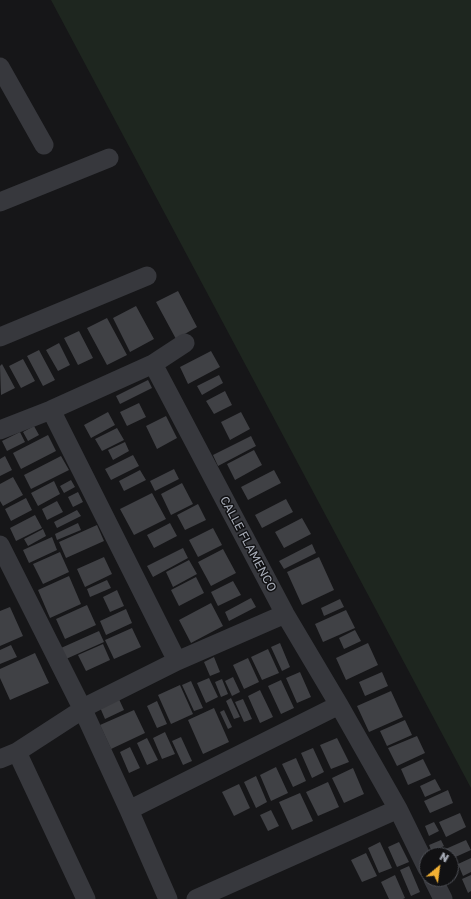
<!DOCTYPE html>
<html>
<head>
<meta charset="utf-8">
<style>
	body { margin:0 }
	#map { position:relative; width:471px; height:899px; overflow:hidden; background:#161618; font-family:"Golos Text",sans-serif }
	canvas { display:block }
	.north { position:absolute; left:419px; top:847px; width:40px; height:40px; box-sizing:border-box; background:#111113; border:1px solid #4d4f55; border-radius:50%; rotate:29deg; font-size:11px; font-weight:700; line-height:16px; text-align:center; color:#a8adb8 }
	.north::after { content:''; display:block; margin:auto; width:14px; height:18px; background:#f2b134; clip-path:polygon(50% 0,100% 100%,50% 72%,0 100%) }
</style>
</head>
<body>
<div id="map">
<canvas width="471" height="899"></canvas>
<div class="north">N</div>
</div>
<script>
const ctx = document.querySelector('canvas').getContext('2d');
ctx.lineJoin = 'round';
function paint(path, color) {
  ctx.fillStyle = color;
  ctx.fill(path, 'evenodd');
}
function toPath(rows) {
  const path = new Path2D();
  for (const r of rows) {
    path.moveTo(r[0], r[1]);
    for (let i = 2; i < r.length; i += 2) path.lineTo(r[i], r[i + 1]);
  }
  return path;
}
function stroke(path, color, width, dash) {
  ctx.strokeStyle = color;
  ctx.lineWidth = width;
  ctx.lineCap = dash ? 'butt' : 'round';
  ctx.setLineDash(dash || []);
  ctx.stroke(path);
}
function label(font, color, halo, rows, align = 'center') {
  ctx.font = font + ' "Golos Text",sans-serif';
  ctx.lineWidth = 3;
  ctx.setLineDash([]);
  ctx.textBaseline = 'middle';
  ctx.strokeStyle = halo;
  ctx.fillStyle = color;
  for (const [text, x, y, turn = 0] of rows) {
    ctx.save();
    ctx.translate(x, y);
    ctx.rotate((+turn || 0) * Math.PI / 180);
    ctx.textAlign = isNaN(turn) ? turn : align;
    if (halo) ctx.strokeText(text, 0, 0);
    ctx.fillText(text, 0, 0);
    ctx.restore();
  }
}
paint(toPath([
	[51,0,471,0,471,788]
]), '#1e261f');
paint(toPath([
	[178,291,197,327,176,339,156,302],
	[136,306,154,339,130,352,113,318],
	[107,318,127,355,107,365,87,328],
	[79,331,93,358,78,365,64,338],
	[59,343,70,365,58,371,46,350],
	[39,350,55,380,43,386,27,356],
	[211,351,220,367,188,384,180,367],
	[23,359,35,381,21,388,9,366],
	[2,364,15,388,1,395,0,366],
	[219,375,223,383,202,395,197,386],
	[148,380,152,388,120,404,116,396],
	[225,391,232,405,214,414,206,401],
	[139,403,146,417,127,426,120,412],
	[108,412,115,425,91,438,84,425],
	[241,412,250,429,230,440,221,422],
	[166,416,177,438,157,449,146,426],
	[34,426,39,435,28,441,23,432],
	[117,428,124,440,102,451,95,439],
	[20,432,25,442,7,451,2,441],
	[48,435,56,451,21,469,13,453],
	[251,436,256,446,218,466,213,455],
	[125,442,129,451,113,460,108,450],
	[254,450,262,465,235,480,227,464],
	[133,455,139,466,111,480,105,469],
	[5,456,12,470,0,476,0,459],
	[61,456,69,470,31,489,24,475],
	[174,469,179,479,155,491,150,481],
	[140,470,146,480,124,491,119,481],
	[274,470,281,483,248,500,241,487],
	[13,477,23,495,3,506,0,501,0,484],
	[71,480,75,487,64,493,60,486],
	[54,481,60,494,38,506,31,493],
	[182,483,193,504,171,515,161,494],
	[78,492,83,502,73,507,68,497],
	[152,493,166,519,134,535,120,509],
	[26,498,32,510,11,521,5,509],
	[286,499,293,512,262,528,255,515],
	[57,501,63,512,47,520,42,509],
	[198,504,206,520,185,530,177,515],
	[77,510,81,516,57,528,54,522],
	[35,515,42,528,16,541,10,528],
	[302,518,311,534,284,548,275,532],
	[78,523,81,530,57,540,55,534],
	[170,523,177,536,154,548,147,535],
	[97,525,104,541,66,558,59,542],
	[213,528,222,545,198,557,189,540],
	[43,529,46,536,28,546,24,539],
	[52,537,57,550,29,563,23,550],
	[312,544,316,553,284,569,279,561],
	[183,548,188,558,153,577,147,566],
	[223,549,236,573,211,586,198,562],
	[60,552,69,572,43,584,33,564],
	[104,557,112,574,85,587,77,569],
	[319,557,334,590,302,605,287,572],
	[189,560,197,574,173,587,166,572],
	[69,576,81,604,50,618,38,590],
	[196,577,204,593,179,606,171,590],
	[107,580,111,588,90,597,87,589],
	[233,581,241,595,218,606,211,592],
	[117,590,124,606,110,612,103,597],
	[251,598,256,607,229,621,225,612],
	[340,599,344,607,324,616,321,608],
	[211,603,223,626,191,643,179,620],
	[87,605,96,625,65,639,56,619],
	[10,607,23,636,0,646,0,611],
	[126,609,132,623,106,635,100,621],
	[346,610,355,628,323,642,315,624],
	[132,628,141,647,114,659,105,640],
	[355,630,361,641,344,649,339,638],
	[99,631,104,642,66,659,61,648],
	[280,643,290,667,282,671,271,647],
	[368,643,378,665,346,680,336,658],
	[103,644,110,660,86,671,78,655],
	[11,645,17,657,0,664,0,650],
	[268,649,279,673,262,680,251,657],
	[35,653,49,683,10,700,0,678,0,669],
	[214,657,220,672,210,676,204,662],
	[248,658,259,682,244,689,233,665],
	[300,672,311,697,297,703,286,678],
	[382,672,388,686,365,696,359,682],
	[233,677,240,692,232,696,225,681],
	[209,678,218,697,206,703,197,683],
	[222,679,228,694,221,697,215,682],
	[281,680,294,708,281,714,268,686],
	[191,681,203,708,194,711,182,685],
	[180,685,193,714,171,724,158,695],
	[260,690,273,717,260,723,248,696],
	[391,691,403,717,369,732,357,706],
	[118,697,124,710,105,719,99,705],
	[231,698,240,717,234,719,226,701],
	[243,699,252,719,244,722,235,702],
	[157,701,167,724,157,728,147,706],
	[214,708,229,742,203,754,188,720],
	[134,710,145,733,111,749,100,725],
	[224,710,232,727,228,729,220,712],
	[405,720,412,735,387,746,380,731],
	[165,732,175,754,162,759,153,738],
	[417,736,425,753,397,766,388,748],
	[181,737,192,761,183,765,172,741],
	[147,738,158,760,147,765,137,743],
	[337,738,349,762,331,769,320,745],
	[130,747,140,768,129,773,120,752],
	[313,748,324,772,312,778,301,753],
	[296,758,306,781,293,787,282,764],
	[423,759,431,775,408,785,401,769],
	[276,767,288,793,271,801,260,775],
	[353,768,364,794,344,803,332,778],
	[256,776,267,802,256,808,244,782],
	[435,779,441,790,425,797,420,786],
	[328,782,339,807,318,816,306,792],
	[239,784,250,808,234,816,222,792],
	[448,790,453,803,430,813,424,801],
	[300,793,313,821,292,830,279,802],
	[271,810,279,826,268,831,260,815],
	[460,813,466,827,446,837,439,822],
	[434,822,439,831,429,836,425,826],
	[441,840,444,846,432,852,429,845],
	[466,840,471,850,451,859,451,855,432,855],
	[380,842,392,868,379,873,368,848],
	[399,842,409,862,397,867,388,847],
	[366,853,377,876,362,882,351,860],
	[471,858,471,872,463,876,458,864],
	[409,866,420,892,411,896,400,870],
	[395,875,405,898,403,899,389,899,381,882],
	[471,875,471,891,468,893,462,879]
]), '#404145');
stroke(toPath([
	[0,67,44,145],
	[0,202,109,158],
	[0,337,147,276],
	[153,364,185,343],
	[51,410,177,661],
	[0,430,51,410,153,364,285,614,339,705,398,809,427,868],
	[0,545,83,710,129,810,168,899],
	[17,752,86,899],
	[0,759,17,752,91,704,177,661,285,614],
	[129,810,339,705],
	[433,879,443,899],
	[196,899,398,809]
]), '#37383d', 19);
label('12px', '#a8adb8', '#111113', [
	["CALLE FLAMENCO",248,544,62]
]);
</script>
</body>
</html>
